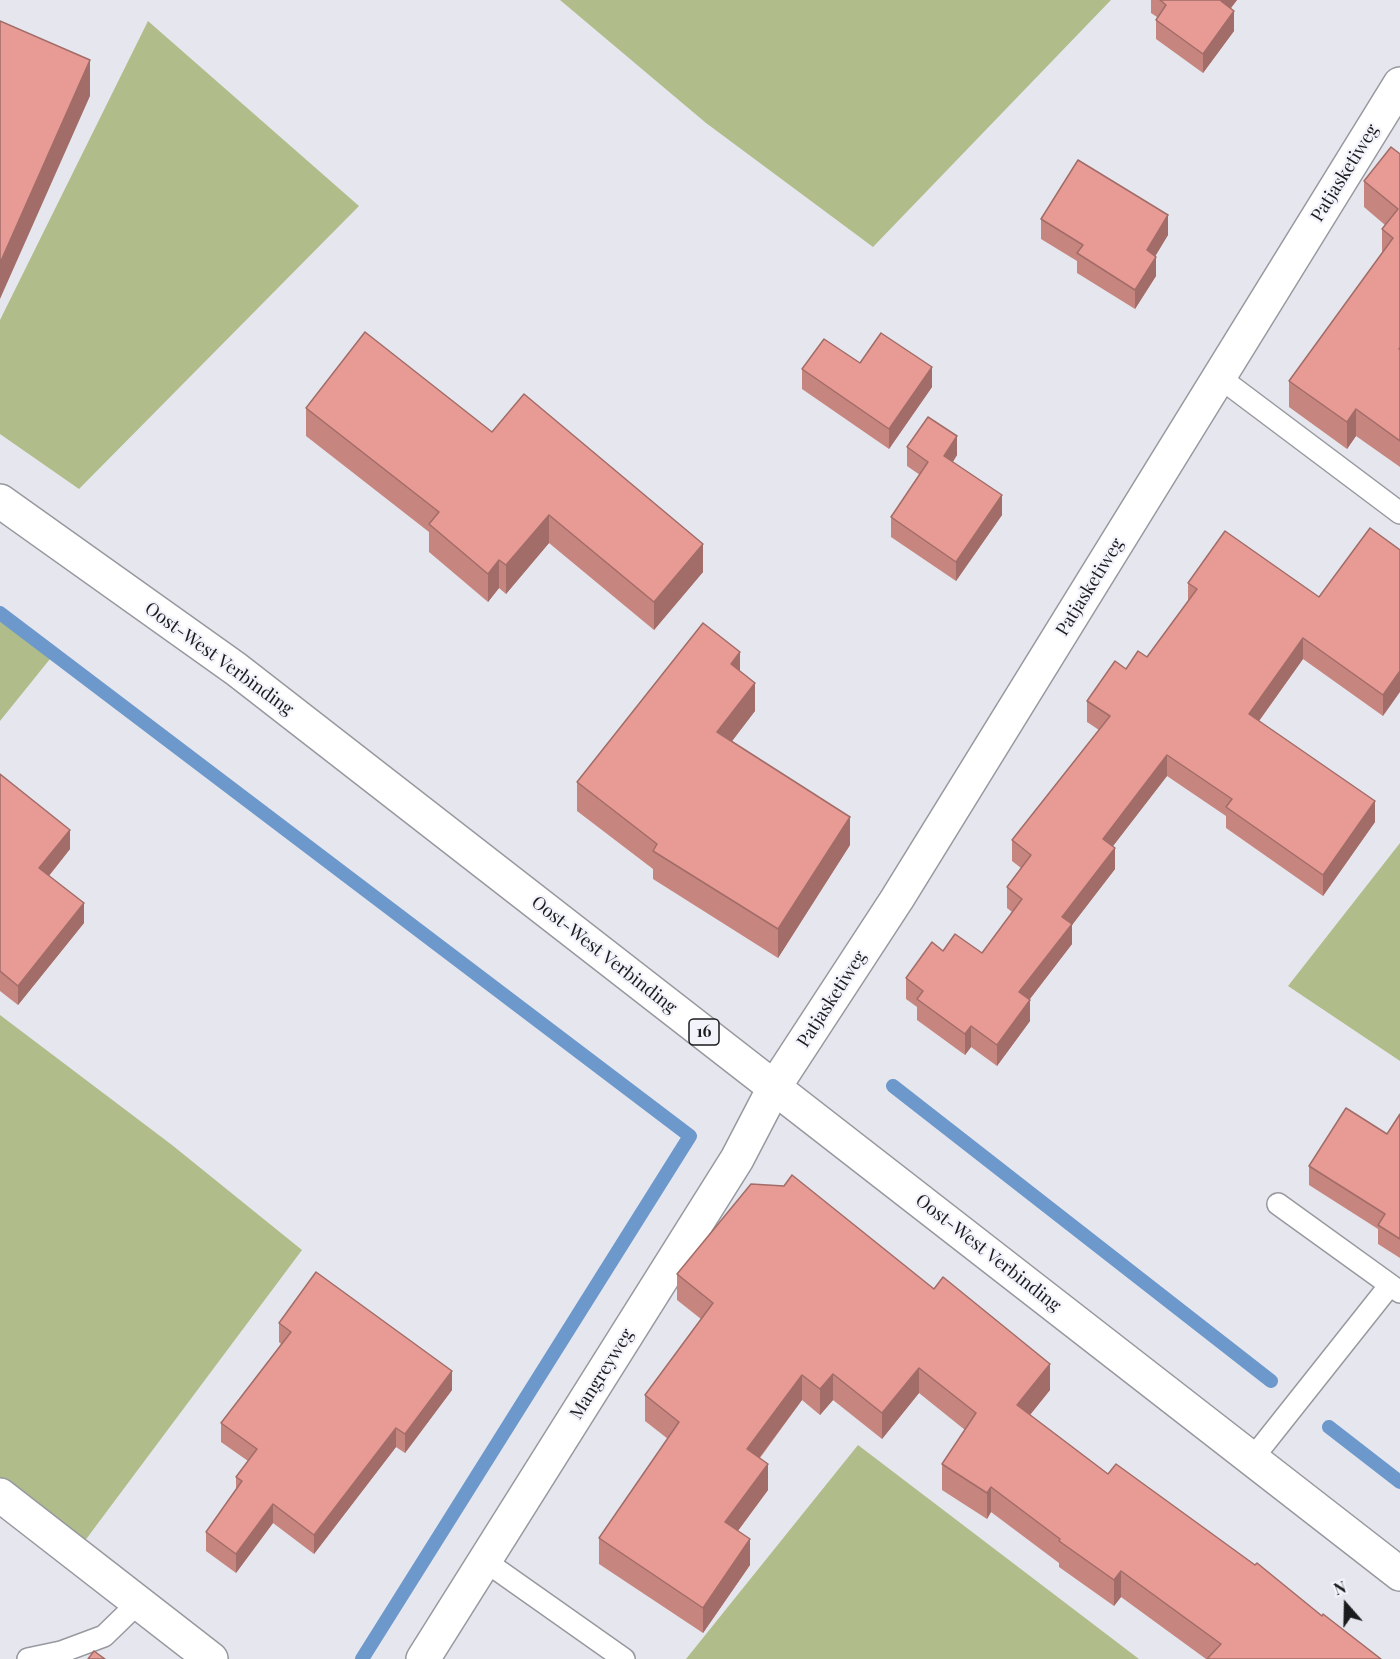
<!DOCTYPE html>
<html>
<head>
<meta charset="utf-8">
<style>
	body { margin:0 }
	#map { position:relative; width:1400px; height:1659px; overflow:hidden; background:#e6e7ee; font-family:"Playfair Display",serif }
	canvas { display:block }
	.north { position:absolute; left:1316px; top:1575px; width:60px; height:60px; -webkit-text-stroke:4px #f3f4fb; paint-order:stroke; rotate:340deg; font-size:16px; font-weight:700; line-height:24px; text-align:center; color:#1a1b1d }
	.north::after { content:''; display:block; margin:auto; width:21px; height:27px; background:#1a1b1d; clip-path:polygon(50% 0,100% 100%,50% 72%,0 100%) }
</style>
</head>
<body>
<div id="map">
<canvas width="1400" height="1659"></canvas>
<div class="north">N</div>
</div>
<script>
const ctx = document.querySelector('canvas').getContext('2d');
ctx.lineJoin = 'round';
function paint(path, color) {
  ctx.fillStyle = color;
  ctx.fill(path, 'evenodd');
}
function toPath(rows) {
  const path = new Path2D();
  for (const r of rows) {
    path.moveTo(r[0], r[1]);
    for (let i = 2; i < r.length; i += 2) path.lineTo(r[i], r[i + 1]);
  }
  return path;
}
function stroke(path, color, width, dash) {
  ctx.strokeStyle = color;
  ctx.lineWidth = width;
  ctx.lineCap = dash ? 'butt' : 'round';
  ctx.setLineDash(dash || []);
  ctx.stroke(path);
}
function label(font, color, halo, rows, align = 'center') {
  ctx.font = font + ' "Playfair Display",serif';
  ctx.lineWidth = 4.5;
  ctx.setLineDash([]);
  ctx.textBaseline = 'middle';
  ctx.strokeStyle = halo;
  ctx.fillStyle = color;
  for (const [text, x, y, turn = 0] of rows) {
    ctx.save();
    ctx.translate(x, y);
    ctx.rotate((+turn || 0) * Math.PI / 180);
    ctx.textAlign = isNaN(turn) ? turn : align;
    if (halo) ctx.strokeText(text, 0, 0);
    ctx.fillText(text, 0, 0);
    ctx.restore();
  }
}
paint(toPath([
	[560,0,1111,0,873,247,706,123],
	[148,21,359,206,79,489,0,434,0,320],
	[0,613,54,654,0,721],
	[1400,843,1400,1061,1288,986],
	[0,1015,172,1145,302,1250,81,1546,0,1484],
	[858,1445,1139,1659,686,1659]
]), '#b0bd8a');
stroke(toPath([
	[0,613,690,1136,362,1659],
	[893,1086,1271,1381],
	[1329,1427,1400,1482]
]), '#6c98cc', 14);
const service = toPath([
	[1219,377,1400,513],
	[1278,1204,1400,1292],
	[1252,1459,1390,1285],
	[485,1561,624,1659],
	[28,1659,61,1652,104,1636,138,1603]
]);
const minor = toPath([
	[0,1495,211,1659],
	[423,1659,737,1159,775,1086,897,899,1400,84]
]);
const primary = toPath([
	[0,501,236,669,1400,1574]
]);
stroke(service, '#97999f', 24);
stroke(minor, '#97999f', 36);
stroke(primary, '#97999f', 36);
stroke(service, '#fff', 21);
stroke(minor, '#fff', 33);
stroke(primary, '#fff', 33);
paint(toPath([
	[1151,0,1237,0,1231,8,1234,31,1203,73,1156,39,1156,20,1157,17,1151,13],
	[1400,154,1400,467,1356,436,1347,449,1289,407,1289,381,1382,253,1382,229,1385,225,1364,207,1364,181],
	[1041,219,1168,235,1155,256,1156,276,1135,309,1077,273,1077,261,1041,239],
	[860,363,932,387,889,449,802,389,802,369],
	[306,408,492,432,703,572,654,630,549,543,506,594,499,588,488,602,429,552,429,532,306,436],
	[907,447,957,455,953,462,1002,515,956,581,891,537,891,517,920,475,907,466],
	[1400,550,1383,716,1303,659,1259,721,1375,822,1323,896,1226,828,1226,816,1167,776,1113,846,1115,869,1072,925,1072,944,1030,999,1030,1021,997,1066,971,1047,965,1055,917,1020,917,1007,906,999,906,978,943,951,982,953,1012,912,1007,908,1007,887,1021,868,1012,861,1012,840,1099,730,1087,722,1087,701,1126,669,1147,657,1188,601,1188,583,1319,597],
	[740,671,755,711,731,742,850,845,778,958,653,879,653,869,577,811,577,782],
	[0,774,70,849,49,876,84,923,18,1005,0,991],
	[1400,1114,1400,1258,1378,1244,1378,1229,1309,1185,1309,1166,1387,1134],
	[677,1274,1050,1390,1030,1415,1108,1474,1322,1616,1381,1659,1206,1659,1121,1597,1114,1606,1059,1567,1059,1563,991,1512,987,1519,942,1490,942,1464,965,1430,919,1393,882,1439,833,1400,820,1415,802,1400,760,1458,768,1490,738,1531,750,1565,703,1633,599,1564,599,1538,668,1439,645,1421,645,1395,701,1319,677,1300],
	[279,1323,452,1390,405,1453,396,1447,314,1554,273,1523,236,1573,206,1551,206,1532,236,1489,236,1477,248,1461,221,1442,221,1423,281,1344,279,1342]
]), '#c7857f');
paint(toPath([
	[1222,0,1237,0,1221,21,1221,1],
	[1234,11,1234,31,1203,73,1203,54],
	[90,60,90,96,0,299,0,263],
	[1168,215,1168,235,1147,270,1147,250],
	[1156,257,1156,276,1135,309,1135,290],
	[932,367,932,387,889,449,889,429],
	[1356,409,1356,436,1347,449,1347,422],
	[957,436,957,455,944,475,944,456],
	[1002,495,1002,515,956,581,956,562],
	[549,515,549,543,506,594,506,565],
	[703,544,703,572,654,630,654,602],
	[499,560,499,588,488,602,488,574],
	[1303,638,1303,659,1249,735,1249,714],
	[740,652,740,680,731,664],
	[1400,671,1400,692,1383,716,1383,695],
	[755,683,755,711,717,761,717,732],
	[1167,755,1167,776,1103,859,1103,839],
	[1375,801,1375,822,1323,896,1323,875],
	[850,817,850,845,778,958,778,929],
	[70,830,70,849,39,888,39,868],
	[1115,848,1115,869,1072,925,1072,944,1019,1013,1019,992,1062,917],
	[84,903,84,923,18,1005,18,986],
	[1030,1000,1030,1021,997,1066,997,1045],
	[971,1026,971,1047,965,1055,965,1034],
	[1050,1364,1050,1390,1017,1431,1017,1405],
	[919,1368,919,1393,882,1439,882,1413],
	[452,1371,452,1390,405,1453,405,1434],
	[833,1374,833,1400,820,1415,820,1389],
	[802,1375,802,1400,747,1474,747,1449],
	[396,1428,396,1447,314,1554,314,1535],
	[768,1464,768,1490,725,1548,725,1522],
	[991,1487,991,1512,987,1519,987,1493],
	[273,1504,273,1523,236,1573,236,1554],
	[750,1539,750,1565,703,1633,703,1608],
	[1121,1571,1121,1597,1114,1606,1114,1580]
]), '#a26c68');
const building = toPath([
	[1160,0,1222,0,1221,1,1234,11,1203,54,1156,20,1166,5,1160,0],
	[0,21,90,60,0,263,0,21],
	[1391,147,1400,154,1400,347,1399,349,1400,350,1400,441,1356,409,1347,422,1289,381,1393,238,1382,229,1398,209,1364,181,1391,147],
	[1078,160,1168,215,1147,250,1156,257,1135,290,1077,253,1083,245,1041,219,1078,160],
	[365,332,492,432,524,394,703,544,654,602,549,515,506,565,499,560,488,574,429,524,439,512,306,408,365,332],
	[881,333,932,367,889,429,802,369,824,339,860,363,881,333],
	[928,417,957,436,944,456,1002,495,956,562,891,517,928,462,907,447,928,417],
	[1370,528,1400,550,1400,671,1383,695,1303,638,1249,714,1375,801,1323,875,1226,807,1232,799,1167,755,1103,839,1115,848,1062,917,1072,924,1019,992,1030,1000,997,1045,971,1026,965,1034,917,999,923,991,906,978,932,942,943,951,955,934,982,953,1022,899,1007,887,1031,855,1012,840,1110,716,1087,701,1115,661,1126,669,1138,651,1147,657,1197,589,1188,583,1225,531,1319,597,1370,528],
	[703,623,740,652,731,664,755,683,717,732,850,817,778,929,653,851,657,844,577,782,703,623],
	[0,774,70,830,39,868,84,903,18,986,0,971,0,774],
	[1346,1108,1387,1134,1400,1114,1400,1239,1378,1225,1385,1214,1309,1166,1346,1108],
	[792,1175,934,1289,943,1277,1050,1364,1017,1405,1108,1474,1116,1464,1255,1565,1257,1563,1322,1616,1323,1614,1381,1659,1207,1659,1221,1644,1121,1571,1114,1580,1059,1541,1060,1539,991,1487,987,1493,942,1464,976,1413,919,1368,882,1413,833,1374,820,1389,802,1375,747,1449,768,1464,725,1522,750,1539,703,1608,599,1538,679,1422,645,1395,713,1303,677,1274,751,1184,784,1186,792,1175],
	[316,1272,452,1371,405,1434,396,1428,314,1535,273,1504,236,1554,206,1532,242,1481,236,1477,257,1449,221,1423,291,1332,279,1323,316,1272],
	[94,1651,105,1659,88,1659,94,1651]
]);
paint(building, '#e79b94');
stroke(building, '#a26c68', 1.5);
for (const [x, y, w] of [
	[704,1032,30]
]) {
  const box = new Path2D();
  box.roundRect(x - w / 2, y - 13, w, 26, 4.5);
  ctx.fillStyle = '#f3f4fb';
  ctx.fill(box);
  stroke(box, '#1a1b1d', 1.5);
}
label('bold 16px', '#1a1b1d', null, [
	["16",704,1032]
]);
label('18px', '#1a1b1d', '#f3f4fb', [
	["Patjasketiweg",1345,173,-58],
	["Patjasketiweg",1090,587,-58],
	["Oost-West Verbinding",219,659,36],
	["Oost-West Verbinding",604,955,38],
	["Patjasketiweg",832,999,-57],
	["Oost-West Verbinding",988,1253,38],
	["Mangreyweg",602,1374,-58]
]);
</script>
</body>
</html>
